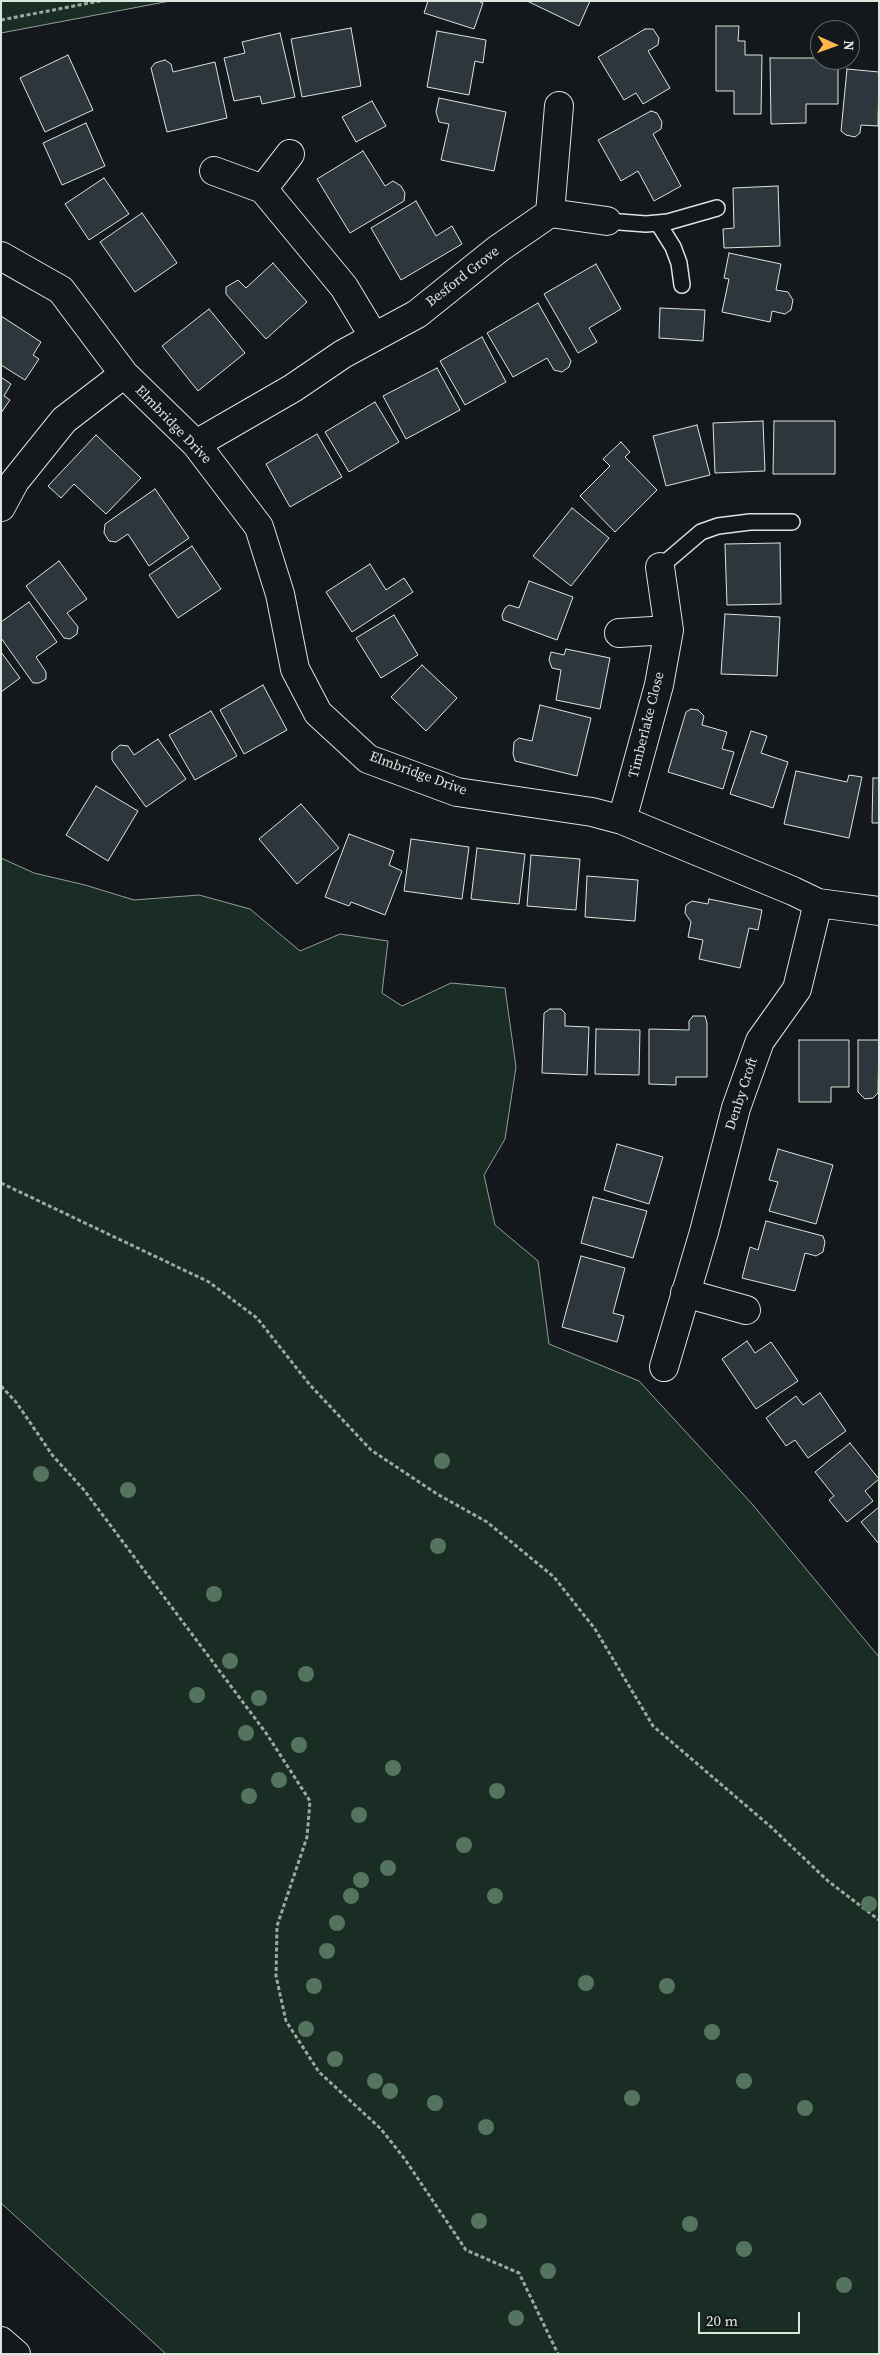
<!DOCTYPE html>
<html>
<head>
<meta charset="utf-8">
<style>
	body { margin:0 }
	#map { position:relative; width:880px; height:2355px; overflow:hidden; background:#14181c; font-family:"Source Serif 4",serif }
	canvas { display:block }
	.frame { position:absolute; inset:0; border:2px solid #d8e6dc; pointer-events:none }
	.north { position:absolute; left:810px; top:20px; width:50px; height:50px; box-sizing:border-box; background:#14181c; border:1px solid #626a69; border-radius:50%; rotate:92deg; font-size:14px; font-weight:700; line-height:20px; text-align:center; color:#d8e6dc }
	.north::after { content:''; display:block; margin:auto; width:18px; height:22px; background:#ffb74d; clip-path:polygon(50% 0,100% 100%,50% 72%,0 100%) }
	.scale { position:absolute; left:698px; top:2312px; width:102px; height:22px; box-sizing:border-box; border:2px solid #d8e6dc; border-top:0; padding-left:6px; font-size:15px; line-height:18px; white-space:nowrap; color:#d8e6dc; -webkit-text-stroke:4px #14181c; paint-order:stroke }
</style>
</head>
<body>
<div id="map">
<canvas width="880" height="2355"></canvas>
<div class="frame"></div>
<div class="north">N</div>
<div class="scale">20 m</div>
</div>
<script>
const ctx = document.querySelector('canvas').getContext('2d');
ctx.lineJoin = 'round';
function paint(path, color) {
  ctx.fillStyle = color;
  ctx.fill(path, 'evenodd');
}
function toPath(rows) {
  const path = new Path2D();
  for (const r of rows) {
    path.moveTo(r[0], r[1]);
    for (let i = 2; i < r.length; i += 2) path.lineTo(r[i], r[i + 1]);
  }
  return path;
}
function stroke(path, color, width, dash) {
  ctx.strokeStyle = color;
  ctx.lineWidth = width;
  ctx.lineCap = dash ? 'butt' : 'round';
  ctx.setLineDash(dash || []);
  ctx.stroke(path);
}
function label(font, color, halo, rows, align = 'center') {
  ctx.font = font + ' "Source Serif 4",serif';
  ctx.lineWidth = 4;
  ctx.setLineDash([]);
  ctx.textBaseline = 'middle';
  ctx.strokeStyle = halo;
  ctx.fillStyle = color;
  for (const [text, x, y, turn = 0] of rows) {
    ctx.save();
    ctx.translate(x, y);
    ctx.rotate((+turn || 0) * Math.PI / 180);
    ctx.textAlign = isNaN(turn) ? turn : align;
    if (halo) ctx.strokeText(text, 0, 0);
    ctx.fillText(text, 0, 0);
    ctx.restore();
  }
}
const green = toPath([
	[1,1,170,1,1,33,1,1],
	[1,858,34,873,85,885,134,900,199,895,250,909,300,951,340,934,388,941,382,993,402,1006,451,983,505,988,516,1067,505,1139,484,1175,495,1225,538,1261,549,1344,639,1381,753,1505,879,1657,879,2354,166,2354,1,2203,1,858]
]);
paint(green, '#1a2d24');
stroke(green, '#939e99', 1);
const building = toPath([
	[428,1,478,1,483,3,474,29,424,13,428,1],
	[527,1,590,1,579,26,527,1],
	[716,26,739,26,738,41,745,41,745,55,762,55,761,114,734,114,734,91,716,91,716,26],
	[351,28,361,86,302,97,291,39,351,28],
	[645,29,653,29,659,38,658,45,648,51,670,88,643,104,636,93,624,100,598,57,645,29],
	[437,31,486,40,483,63,475,61,469,95,427,87,437,31],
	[280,33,295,97,262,104,260,96,234,101,224,58,245,53,242,42,280,33],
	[68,55,93,110,45,132,20,78,68,55],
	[770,58,820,58,820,60,838,60,838,104,806,104,806,123,771,124,770,58],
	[165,60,171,64,173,72,215,62,227,118,167,132,151,68,155,63,165,60],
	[847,69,879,72,878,126,861,125,860,133,855,137,846,135,841,131,847,69],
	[439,98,506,112,494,171,441,160,449,124,439,122,436,112,439,98],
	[372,101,386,126,356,142,342,117,372,101],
	[651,111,657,113,662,122,661,129,653,134,681,186,654,201,638,171,621,181,598,140,651,111],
	[86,123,105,166,62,185,43,143,86,123],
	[363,151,385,186,393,181,401,186,405,193,404,201,350,233,317,179,363,151],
	[104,178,129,214,89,240,65,204,104,178],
	[778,186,780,246,724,248,723,229,734,228,733,188,778,186],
	[416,201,436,236,452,226,462,244,401,280,371,228,416,201],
	[142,213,177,263,135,292,100,242,142,213],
	[729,253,781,264,776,290,788,292,793,300,791,310,785,314,772,311,770,322,722,312,729,279,724,278,729,253],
	[273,263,307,302,266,339,226,294,226,287,238,280,246,288,273,263],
	[596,264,621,309,589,328,597,342,578,353,544,294,596,264],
	[538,303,571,361,569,367,562,372,554,370,547,358,513,377,487,333,538,303],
	[660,308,705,310,703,341,659,338,660,308],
	[209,309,245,353,198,391,162,346,209,309],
	[1,316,41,342,33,355,39,359,25,380,1,365,1,316],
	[482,337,506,382,465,405,440,361,482,337],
	[437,368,460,410,406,439,383,396,437,368],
	[1,377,11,384,4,396,10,400,1,413,1,377],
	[375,402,399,442,349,472,325,432,375,402],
	[763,421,765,471,715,473,713,423,763,421],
	[774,421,835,421,835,474,773,474,774,421],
	[697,425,710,475,666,486,653,436,697,425],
	[317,434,342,477,290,507,266,464,317,434],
	[96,435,141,478,106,514,74,484,61,498,48,486,96,435],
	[621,442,630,452,625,457,657,490,615,532,580,496,610,466,603,459,621,442],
	[155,489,189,538,149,566,128,534,116,542,109,541,104,533,105,524,155,489],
	[572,508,609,538,571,586,533,556,572,508],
	[780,543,781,604,727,605,725,544,780,543],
	[192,546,221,589,178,618,149,575,192,546],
	[59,561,87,599,67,613,78,627,77,634,70,639,64,638,26,586,59,561],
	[370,564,386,590,404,578,413,592,352,632,326,592,370,564],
	[529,581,573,597,557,640,503,620,502,615,505,608,509,605,519,608,529,581],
	[29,602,57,642,36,657,46,672,46,679,39,683,33,683,1,638,1,622,29,602],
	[725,614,780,617,777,676,721,674,725,614],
	[394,615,418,655,381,678,356,638,394,615],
	[566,649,610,658,600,709,556,700,561,670,552,668,549,660,551,652,564,655,566,649],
	[1,652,20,678,1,692,1,652],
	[422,665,457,698,426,731,391,697,422,665],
	[263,685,287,730,244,754,220,710,263,685],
	[540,705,591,718,577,776,515,761,513,754,514,742,519,738,532,741,540,705],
	[691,709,698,710,704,716,702,725,727,732,722,749,734,752,723,789,668,772,686,712,691,709],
	[211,711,237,756,195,780,169,735,211,711],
	[751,731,767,736,761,753,788,762,773,808,730,794,751,731],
	[158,739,186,779,146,807,112,760,112,752,120,745,128,746,134,755,158,739],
	[796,771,847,782,849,775,862,777,849,838,784,824,796,771],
	[873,778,879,778,879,823,872,823,873,778],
	[96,786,138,811,108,861,66,835,96,786],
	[301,804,339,848,297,884,259,839,301,804],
	[349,834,394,851,389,865,402,871,385,915,351,902,349,906,325,897,349,834],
	[411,839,469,847,462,899,404,891,411,839],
	[477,848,525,854,519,904,471,899,477,848],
	[531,855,580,859,576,910,527,906,531,855],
	[587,876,638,880,635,921,585,917,587,876],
	[709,899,762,910,758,930,749,928,740,968,699,959,703,940,688,937,691,922,685,913,686,905,692,901,708,904,709,899],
	[550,1009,561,1009,565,1013,565,1026,589,1027,587,1075,542,1073,544,1013,550,1009],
	[693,1016,705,1016,707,1023,707,1077,676,1077,676,1085,649,1084,649,1029,689,1030,689,1021,693,1016],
	[596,1029,640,1030,639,1075,595,1074,596,1029],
	[799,1040,849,1040,849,1087,831,1087,831,1102,799,1102,799,1040],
	[858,1040,879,1040,878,1093,873,1098,865,1099,858,1092,858,1040],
	[617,1144,663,1157,649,1204,604,1190,617,1144],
	[778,1149,833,1165,816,1224,769,1211,778,1182,769,1180,778,1149],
	[593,1197,647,1211,633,1258,581,1243,593,1197],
	[766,1221,823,1236,825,1242,823,1252,816,1256,805,1253,795,1291,742,1278,750,1247,758,1250,766,1221],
	[581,1256,625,1268,613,1313,624,1316,617,1342,562,1327,581,1256],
	[747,1341,755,1353,771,1342,798,1381,756,1409,722,1359,747,1341],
	[820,1393,846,1431,808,1458,795,1440,786,1446,766,1418,796,1396,803,1405,820,1393],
	[850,1443,879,1479,865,1491,873,1501,847,1522,829,1500,834,1496,815,1472,850,1443],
	[879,1507,879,1544,861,1522,879,1507]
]);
paint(building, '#2c363c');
stroke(building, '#d8e6dc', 1);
const lane = toPath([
	[607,221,646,224,668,222,717,208],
	[658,223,673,247,679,263,682,285],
	[660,567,701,532,718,526,750,522,792,522]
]);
const street = toPath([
	[214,171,263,189,344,287,374,337],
	[263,189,290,154],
	[550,213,607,221],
	[1,256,61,290,124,374,196,444,259,527,280,594,295,669,318,713,368,759,457,792,592,812,622,820,793,891,818,903,879,911],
	[196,444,293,388,343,354,417,314,498,249,550,213,559,106],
	[1,507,15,481,64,420,124,374],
	[619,633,669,630],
	[622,820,659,685,669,630,660,567],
	[685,1293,746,1310],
	[664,1367,704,1232,736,1108,760,1041,797,989,818,903]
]);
const highway = toPath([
	[1,2341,16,2354]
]);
stroke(lane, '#d8e6dc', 18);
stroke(street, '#d8e6dc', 30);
stroke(highway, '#d8e6dc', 30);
stroke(toPath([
	[1,20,100,1],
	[1,1183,209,1282,257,1318,310,1385,371,1450,437,1494,487,1522,554,1577,595,1629,653,1726,771,1827,828,1881,879,1920],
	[1,1386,16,1402,53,1456,84,1490,266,1733,310,1801,307,1837,277,1926,276,1976,286,2021,319,2072,381,2129,404,2158,466,2250,519,2273,558,2354]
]), '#9da8a2', 3, [4, 2.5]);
stroke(lane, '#14181c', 15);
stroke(street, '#14181c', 28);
stroke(highway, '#14181c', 28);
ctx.fillStyle = '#55745f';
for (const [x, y] of [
	[442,1461],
	[41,1474],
	[128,1490],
	[438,1546],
	[214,1594],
	[230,1661],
	[306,1674],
	[197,1695],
	[259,1698],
	[246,1733],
	[299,1745],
	[393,1768],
	[279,1780],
	[497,1791],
	[249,1796],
	[359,1815],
	[464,1845],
	[388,1868],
	[361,1880],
	[351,1896],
	[495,1896],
	[869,1904],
	[337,1923],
	[327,1951],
	[586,1983],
	[314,1986],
	[667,1986],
	[306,2029],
	[712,2032],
	[335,2059],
	[375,2081],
	[744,2081],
	[390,2091],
	[632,2098],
	[435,2103],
	[805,2108],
	[486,2127],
	[479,2221],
	[690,2224],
	[744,2249],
	[548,2271],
	[844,2285],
	[516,2318]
]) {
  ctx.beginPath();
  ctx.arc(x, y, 8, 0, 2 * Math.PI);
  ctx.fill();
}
label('14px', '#d8e6dc', '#14181c', [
	["Besford Grove",463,277,-38],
	["Elmbridge Drive",173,425,46],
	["Timberlake Close",647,725,-76],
	["Elmbridge Drive",418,774,20],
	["Denby Croft",742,1094,-72]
]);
</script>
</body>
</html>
